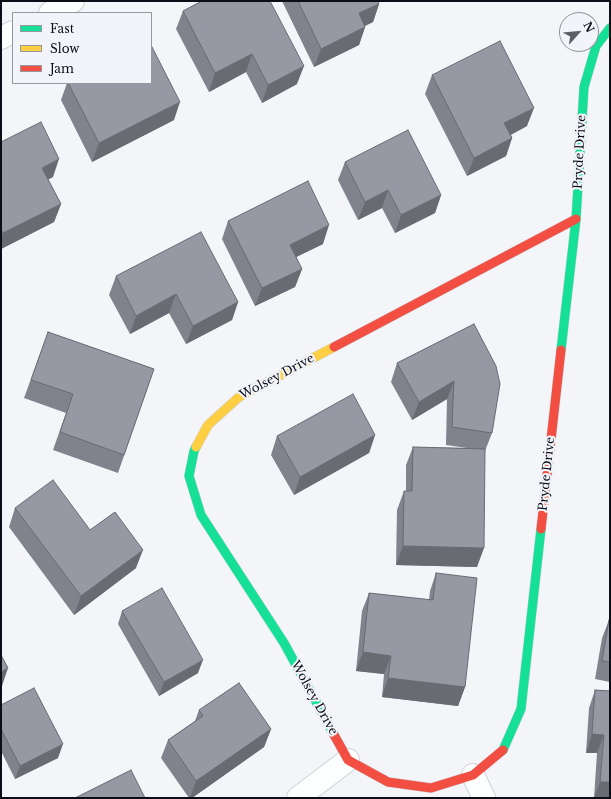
<!DOCTYPE html>
<html>
<head>
<meta charset="utf-8">
<style>
	body { margin:0 }
	#map { position:relative; width:611px; height:799px; overflow:hidden; background:#f4f5f8; font-family:"Libre Baskerville",serif }
	canvas { display:block }
	.frame { position:absolute; inset:0; border:2px solid #0c0e17; pointer-events:none }
	.legend { position:absolute; left:12px; top:12px; width:140px; height:72px; box-sizing:border-box; background:#f2f4fa; border:1px solid #96989f; margin:0; padding:5px 7px; list-style:none; font-size:12px; color:#0c0e17 }
	.legend li { display:flex; align-items:center; gap:8px; height:20px }
	.legend b { width:20px; border:1px solid #96989f }
	.north { position:absolute; left:559px; top:12px; width:40px; height:40px; box-sizing:border-box; background:#f2f4fa; border:1px solid #96989f; border-radius:50%; rotate:63deg; font-size:11px; font-weight:700; line-height:16px; text-align:center; color:#0c0e17 }
	.north::after { content:''; display:block; margin:auto; width:14px; height:18px; background:#5d5f66; clip-path:polygon(50% 0,100% 100%,50% 72%,0 100%) }
</style>
</head>
<body>
<div id="map">
<canvas width="611" height="799"></canvas>
<div class="frame"></div>
<ul class="legend">
<li><b style="height:5px;background:#16e098"></b>Fast</li>
<li><b style="height:5px;background:#ffcf43"></b>Slow</li>
<li><b style="height:5px;background:#f24e42"></b>Jam</li>
</ul>
<div class="north">N</div>
</div>
<script>
const ctx = document.querySelector('canvas').getContext('2d');
ctx.lineJoin = 'round';
function toPath(rows) {
  const path = new Path2D();
  for (const r of rows) {
    path.moveTo(r[0], r[1]);
    for (let i = 2; i < r.length; i += 2) path.lineTo(r[i], r[i + 1]);
  }
  return path;
}
function stroke(path, color, width, dash) {
  ctx.strokeStyle = color;
  ctx.lineWidth = width;
  ctx.lineCap = dash ? 'butt' : 'round';
  ctx.setLineDash(dash || []);
  ctx.stroke(path);
}
function paint(path, color) {
  ctx.fillStyle = color;
  ctx.fill(path, 'evenodd');
}
function label(font, color, halo, rows, align = 'center') {
  ctx.font = font + ' "Libre Baskerville",serif';
  ctx.lineWidth = 4;
  ctx.setLineDash([]);
  ctx.textBaseline = 'middle';
  ctx.strokeStyle = halo;
  ctx.fillStyle = color;
  for (const [text, x, y, turn = 0] of rows) {
    ctx.save();
    ctx.translate(x, y);
    ctx.rotate((+turn || 0) * Math.PI / 180);
    ctx.textAlign = isNaN(turn) ? turn : align;
    if (halo) ctx.strokeText(text, 0, 0);
    ctx.fillText(text, 0, 0);
    ctx.restore();
  }
}
const street = toPath([
	[50,13,73,1],
	[1,38,13,32],
	[473,775,484,798],
	[298,798,348,760]
]);
const fast = toPath([
	[561,350,576,219,584,87,596,46,610,28],
	[196,447,194,451,189,476,201,515,284,643,333,733],
	[503,750,521,709,541,529]
]);
const slow = toPath([
	[196,447,208,425,239,397,334,347]
]);
const jam = toPath([
	[334,347,576,219],
	[541,529,561,350],
	[333,733,348,760,388,782,431,788,473,775,503,750]
]);
stroke(street, '#d0d2d8', 24);
stroke(fast, '#d0d2d8', 10);
stroke(slow, '#d0d2d8', 10);
stroke(jam, '#d0d2d8', 10);
stroke(street, '#fdfefe', 22);
stroke(fast, '#16e098', 9);
stroke(slow, '#ffcf43', 9);
stroke(jam, '#f24e42', 9);
paint(toPath([
	[202,1,297,84,262,103,246,72,209,92,176,29,183,11],
	[282,1,378,1,379,4,373,22,365,26,365,27,359,45,314,67],
	[432,75,527,126,511,135,512,138,506,156,467,176,425,94],
	[67,83,151,83,174,120,92,162,61,100],
	[1,142,53,177,48,179,61,204,54,222,1,249],
	[345,162,441,195,435,213,395,233,382,208,358,220,338,180],
	[228,221,323,244,296,257,302,269,295,287,255,306,222,239],
	[116,276,238,302,232,320,186,344,169,313,130,334,109,295],
	[474,324,492,433,485,451,477,567,396,565,397,510,404,491,406,491,406,465,413,447,467,448,446,445,447,399,412,420,391,382,397,363],
	[48,332,154,369,118,473,53,450,66,413,24,398],
	[375,435,369,453,294,495,271,455,277,436],
	[15,508,90,530,136,568,74,615,9,527],
	[436,573,465,687,458,706,382,697,384,674,356,671,362,611,369,593,429,600,430,591],
	[122,611,198,673,159,696,118,624],
	[609,620,610,620,610,682,595,679,602,638],
	[595,690,610,691,610,798,594,798,597,753,586,753,589,708],
	[1,705,58,758,15,779,1,751],
	[199,710,271,729,264,747,192,798,189,798,161,758,168,740,195,721]
]), '#81838c');
paint(toPath([
	[379,4,373,22,352,32,359,13],
	[365,27,359,45,314,67,321,49],
	[252,54,246,72,209,92,215,73],
	[304,66,297,84,262,103,268,85],
	[180,102,174,120,92,162,99,143],
	[534,108,527,126,498,141,504,123],
	[512,138,506,156,467,176,474,158],
	[59,159,53,177,36,186,42,168],
	[388,190,382,208,358,220,365,202],
	[441,195,435,213,395,233,401,215],
	[61,204,54,222,1,249,1,238,3,233],
	[329,225,323,244,284,263,290,245],
	[302,269,295,287,255,306,262,288],
	[176,294,169,313,130,334,136,316],
	[238,302,232,320,186,344,193,326],
	[454,381,447,399,412,420,419,402],
	[375,435,369,453,294,495,300,477],
	[403,546,484,548,477,567,396,565],
	[143,550,136,568,74,615,81,596],
	[363,652,391,656,384,674,356,671],
	[203,660,198,673,159,696,164,682],
	[8,668,2,686,1,687,1,672],
	[388,678,465,687,458,706,382,697],
	[271,729,264,747,192,798,190,798,196,781],
	[592,734,604,735,597,753,586,753],
	[63,744,58,758,15,779,20,766],
	[600,782,610,782,610,798,594,798]
]), '#696a72');
const building = toPath([
	[202,1,270,1,304,66,268,85,252,54,215,73,183,11,202,1],
	[298,1,378,1,379,4,359,13,365,27,321,49,298,1],
	[500,41,534,108,504,123,512,138,474,158,432,75,500,41],
	[151,45,180,102,99,143,68,83,151,83,151,45],
	[41,122,59,159,42,168,61,204,3,233,1,229,1,142,41,122],
	[408,130,441,195,401,215,388,190,365,202,345,162,408,130],
	[308,181,329,225,290,245,302,269,262,288,228,221,308,181],
	[201,232,238,302,193,326,176,294,136,316,116,276,201,232],
	[474,324,496,366,500,384,492,433,452,427,454,381,419,402,397,363,474,324],
	[48,332,154,369,124,455,60,432,73,394,31,380,48,332],
	[353,394,375,435,300,477,277,436,353,394],
	[413,447,485,449,484,548,403,546,404,491,412,491,413,447],
	[53,480,90,530,115,512,143,550,81,596,15,508,53,480],
	[436,573,477,578,465,687,388,678,391,656,363,652,369,593,433,600,436,573],
	[162,588,203,660,164,682,122,611,162,588],
	[609,620,610,620,610,662,602,661,609,620],
	[1,655,8,668,1,672,1,655],
	[239,683,271,729,196,781,168,740,203,716,199,710,239,683],
	[34,688,63,744,20,766,1,729,1,705,34,688],
	[595,690,610,691,610,782,600,782,604,735,592,734,595,690],
	[131,770,145,798,75,798,131,770]
]);
paint(building, '#9698a3');
stroke(building, '#696a72', 1);
label('12px', '#0c0e17', '#f2f4fa', [
	["Pryde Drive",580,152,-87],
	["Wolsey Drive",277,377,-28],
	["Pryde Drive",547,474,-84],
	["Wolsey Drive",314,698,61]
]);
</script>
</body>
</html>
